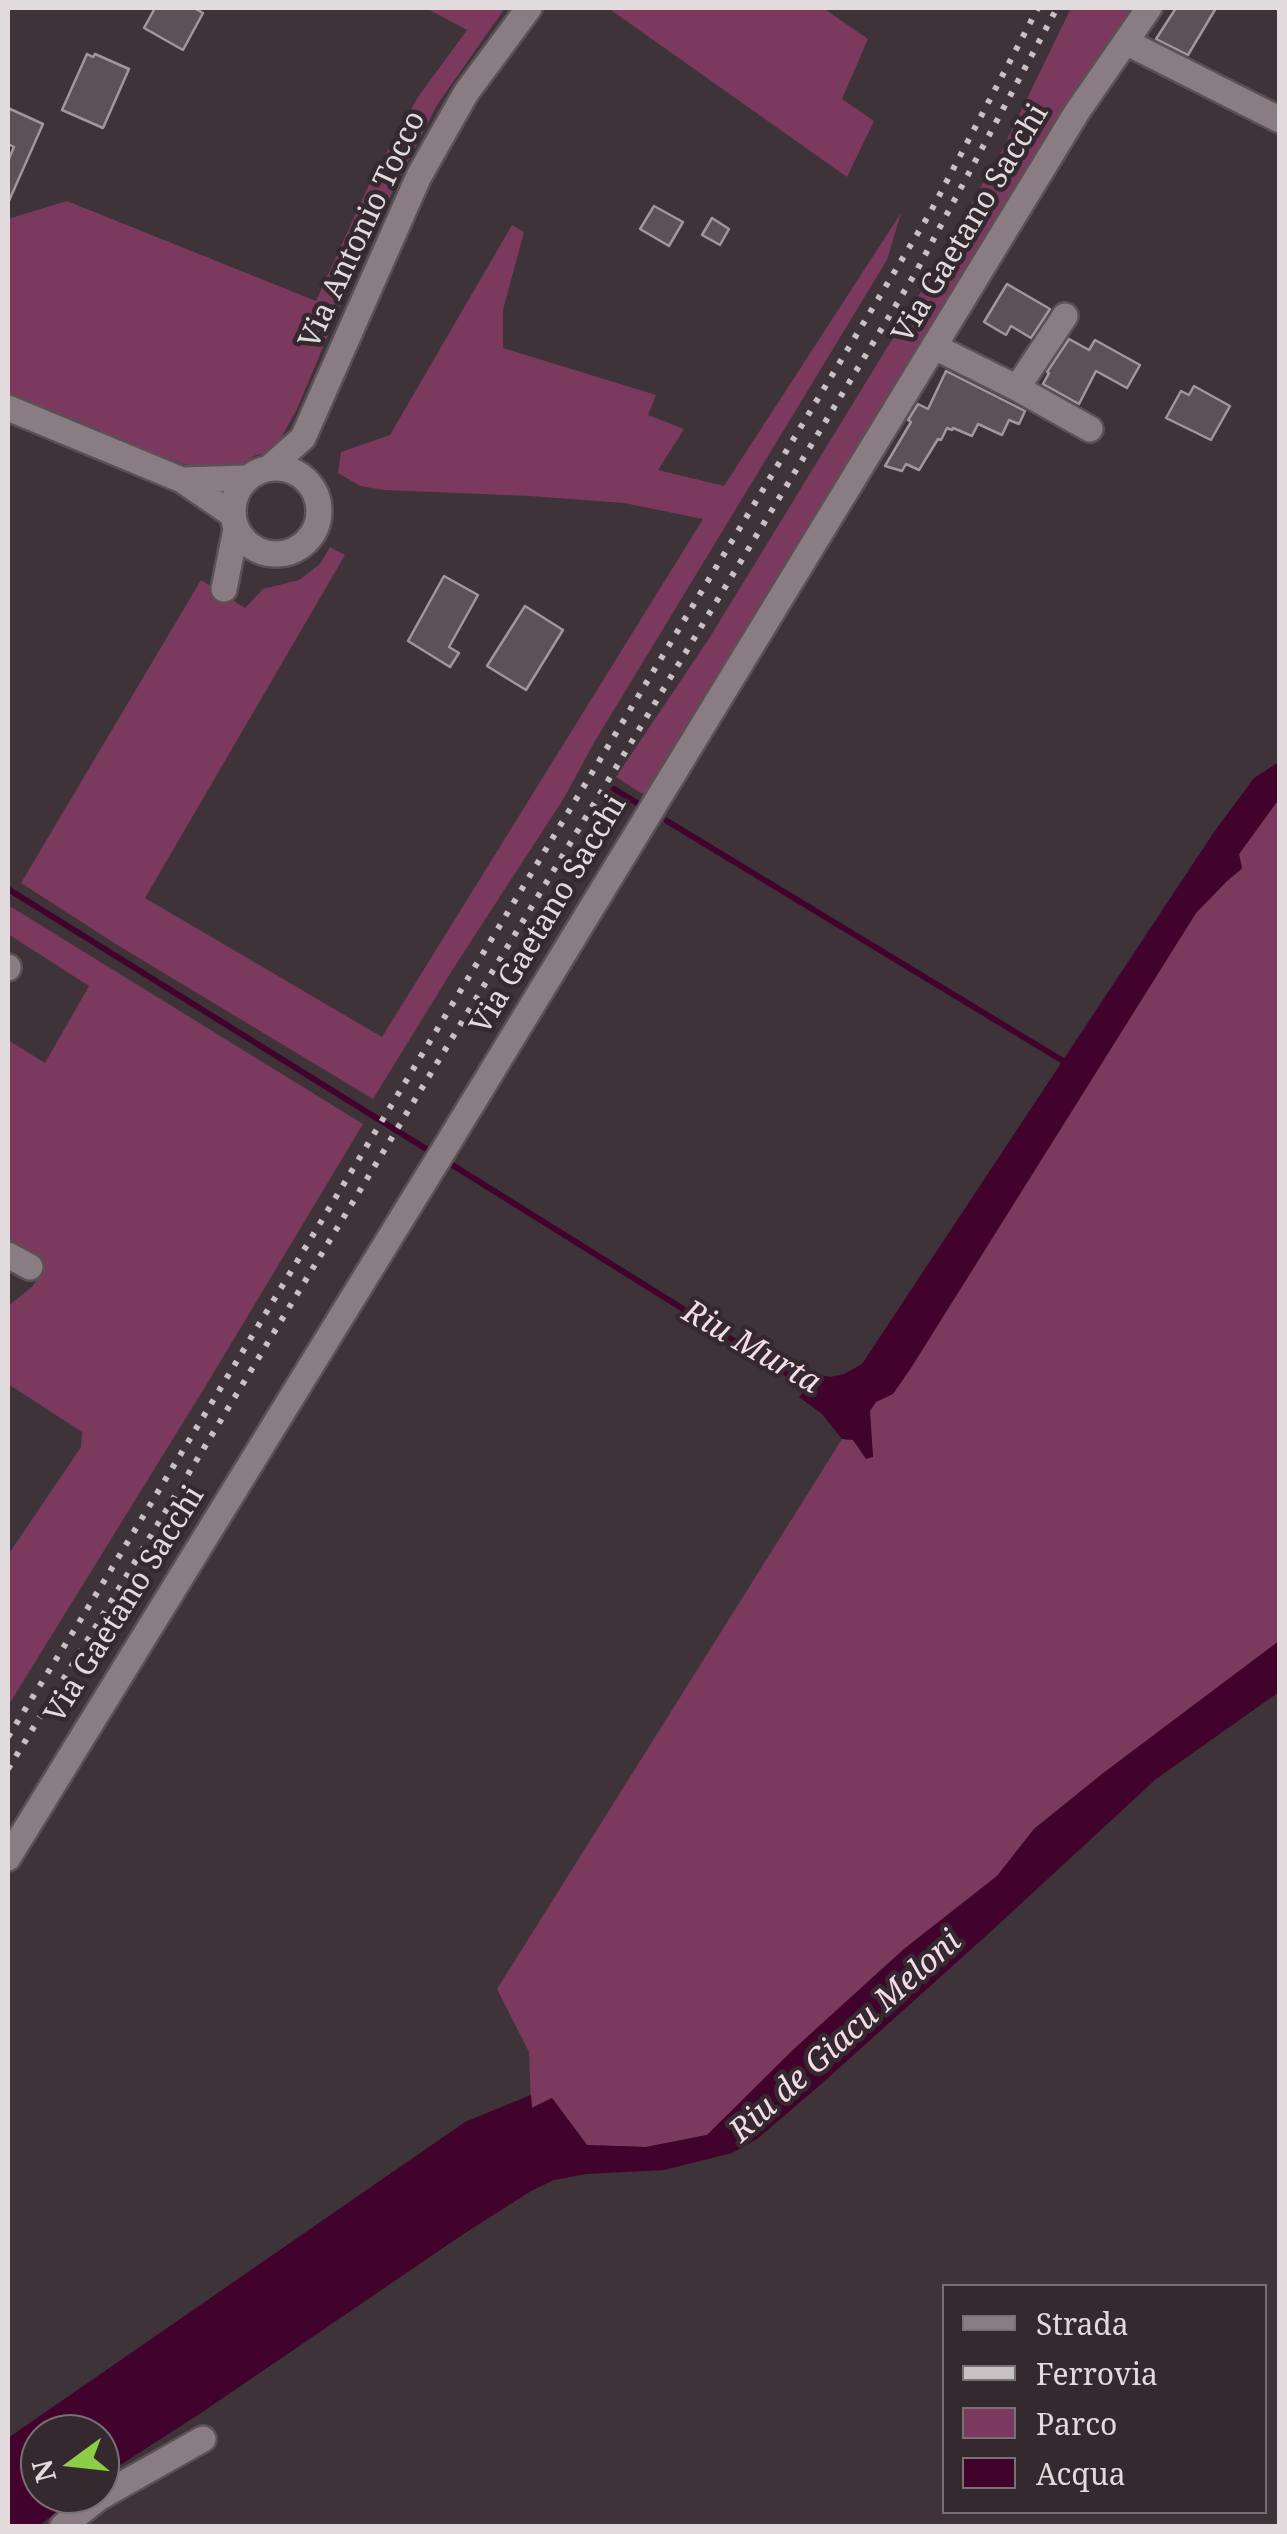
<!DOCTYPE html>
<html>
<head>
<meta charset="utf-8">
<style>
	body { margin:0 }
	#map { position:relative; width:1287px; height:2534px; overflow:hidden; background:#3d3338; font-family:"Noto Serif",serif }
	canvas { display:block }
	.frame { position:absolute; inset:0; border:10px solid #e2dbde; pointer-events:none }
	.legend { position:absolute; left:942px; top:2284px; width:325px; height:230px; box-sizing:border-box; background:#33292e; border:2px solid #797074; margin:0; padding:12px 18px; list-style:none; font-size:30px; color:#e2dbde }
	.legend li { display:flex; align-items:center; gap:20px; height:50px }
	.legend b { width:50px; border:2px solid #797074 }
	.north { position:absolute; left:20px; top:2414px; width:100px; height:100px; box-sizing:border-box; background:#33292e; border:2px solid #797074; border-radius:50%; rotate:255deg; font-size:28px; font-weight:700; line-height:40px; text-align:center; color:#e2dbde }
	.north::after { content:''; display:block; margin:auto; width:35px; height:45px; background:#8dce44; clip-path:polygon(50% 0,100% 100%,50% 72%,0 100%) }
</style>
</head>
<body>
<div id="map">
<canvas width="1287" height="2534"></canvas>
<div class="frame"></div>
<ul class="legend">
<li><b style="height:12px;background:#897d83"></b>Strada</li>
<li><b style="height:12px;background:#c8c1c4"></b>Ferrovia</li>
<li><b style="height:28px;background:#7b395e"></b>Parco</li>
<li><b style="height:28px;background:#41022b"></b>Acqua</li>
</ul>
<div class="north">N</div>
</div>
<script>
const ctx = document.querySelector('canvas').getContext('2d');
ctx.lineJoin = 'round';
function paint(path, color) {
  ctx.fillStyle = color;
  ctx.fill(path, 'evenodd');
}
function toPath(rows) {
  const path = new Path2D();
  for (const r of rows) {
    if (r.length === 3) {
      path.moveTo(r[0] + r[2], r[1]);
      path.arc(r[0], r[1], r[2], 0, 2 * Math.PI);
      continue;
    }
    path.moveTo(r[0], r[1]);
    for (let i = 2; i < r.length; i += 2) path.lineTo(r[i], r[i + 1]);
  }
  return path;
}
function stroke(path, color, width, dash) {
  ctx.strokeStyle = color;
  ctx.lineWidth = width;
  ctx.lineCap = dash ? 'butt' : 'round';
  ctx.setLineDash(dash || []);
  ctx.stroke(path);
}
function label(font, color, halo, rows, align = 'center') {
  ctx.font = font + ' "Noto Serif",serif';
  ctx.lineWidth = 9;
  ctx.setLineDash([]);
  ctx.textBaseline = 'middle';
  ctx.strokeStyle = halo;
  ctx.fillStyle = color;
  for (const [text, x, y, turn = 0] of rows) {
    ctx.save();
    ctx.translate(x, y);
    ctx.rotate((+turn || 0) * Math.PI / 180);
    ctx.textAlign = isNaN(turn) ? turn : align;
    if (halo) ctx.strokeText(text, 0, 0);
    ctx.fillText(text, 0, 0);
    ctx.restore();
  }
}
paint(toPath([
	[426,8,505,8,437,105,390,197,350,283,297,409,280,440,271,452,256,455,233,470,218,472,183,464,27,404,8,394,8,217,11,218,67,201,316,301,372,178,418,97,467,30],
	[608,8,823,8,868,39,842,99,874,121,847,177],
	[1071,8,1132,8,906,366,649,798,616,777,710,637,918,297,1002,150],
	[901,213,887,260,595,741,564,798,453,969,373,1099,119,946,21,883,201,580,245,608,263,589,299,580,320,564,330,547,345,555,145,898,382,1037,703,519,624,503,530,496,384,490,360,486,338,473,341,452,390,435,512,225,524,232,503,310,503,348,656,395,648,415,684,429,658,470,724,486],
	[1279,799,1279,1641,1102,1774,1034,1829,997,1876,904,1949,795,2048,707,2135,646,2147,587,2145,552,2098,531,2108,529,2052,497,1989,842,1439,853,1440,873,1457,869,1411,876,1402,893,1393,1196,913,1227,881,1242,869,1239,854],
	[8,905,363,1124,205,1387,8,1706,8,1555,81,1447,82,1432,8,1384,8,1306,33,1286,43,1266,8,1240,8,1040,45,1063,89,986,8,934]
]), '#7b395e');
paint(toPath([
	[1279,762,1279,799,1239,854,1242,868,1227,881,1196,913,911,1368,893,1394,876,1402,870,1411,873,1457,866,1459,853,1440,842,1439,822,1414,799,1397,819,1375,830,1377,844,1374,862,1364,1214,832,1254,778],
	[1279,1641,1279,1692,1156,1779,987,1935,819,2086,757,2139,732,2153,664,2170,586,2174,554,2180,531,2191,462,2235,201,2413,100,2478,100,2434,40,2434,40,2494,79,2494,39,2526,8,2526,8,2438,465,2122,531,2095,532,2108,552,2098,587,2145,646,2147,707,2135,795,2048,904,1949,997,1876,1034,1829,1102,1774]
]), '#41022b');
stroke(toPath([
	[614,789,637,803],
	[667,821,1068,1064],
	[8,889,436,1155],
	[446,1161,813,1390]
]), '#41022b', 6);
const building = toPath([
	[155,8,194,8,203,13,183,50,144,28,155,8],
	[1176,8,1216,8,1188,55,1156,39,1176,8],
	[87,54,93,57,95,54,129,69,103,128,62,110,87,54],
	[8,108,43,124,8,203,8,161,14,147,8,144,8,108],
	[654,206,683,222,669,246,640,229,654,206],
	[712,218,729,229,720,245,702,235,712,218],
	[1007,284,1050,309,1031,338,1011,326,1006,335,984,322,1007,284],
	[1069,339,1089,350,1095,340,1140,365,1127,388,1096,371,1079,404,1043,384,1049,373,1047,372,1069,339],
	[946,371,1025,411,1019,424,1009,420,1002,435,978,424,972,436,953,428,952,430,947,428,941,440,938,439,919,470,906,464,902,471,885,466,911,422,908,420,918,404,928,409,946,371],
	[1194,386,1230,406,1211,440,1166,418,1181,391,1189,395,1194,386],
	[444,576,478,595,449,647,459,653,450,667,408,641,444,576],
	[525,606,563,630,526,690,487,666,525,606]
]);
paint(building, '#5c5156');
stroke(building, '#a2969c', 2.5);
const minor = toPath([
	[1126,42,1280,120],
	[935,347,1017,388,1090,429],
	[1017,388,1065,316],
	[8,408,182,480,233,515],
	[276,511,43],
	[269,468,303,438,419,176,466,93,529,8],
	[182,480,247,478],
	[224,589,236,529],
	[8,968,8,967],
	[8,1255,30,1267],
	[8,1858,450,1140,1077,112,1149,8],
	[63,2526,100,2497,203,2439]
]);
stroke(minor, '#595154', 30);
stroke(minor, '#897d83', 25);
stroke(toPath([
	[8,1737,86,1611,930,213,1038,8],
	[8,1769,98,1623,916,272,1057,8]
]), '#c8c1c4', 6, [5, 10]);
label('30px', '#e2dbde', '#33292e', [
	["Via Gaetano Sacchi",971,224,-59],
	["Via Antonio Tocco",363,230,-65],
	["Via Gaetano Sacchi",549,915,-59],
	["Via Gaetano Sacchi",125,1605,-58]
]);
label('italic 32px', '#f5dce8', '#33292e', [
	["Riu Murta",751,1348,30],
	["Riu de Giacu Meloni",846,2037,-42]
]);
</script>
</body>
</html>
